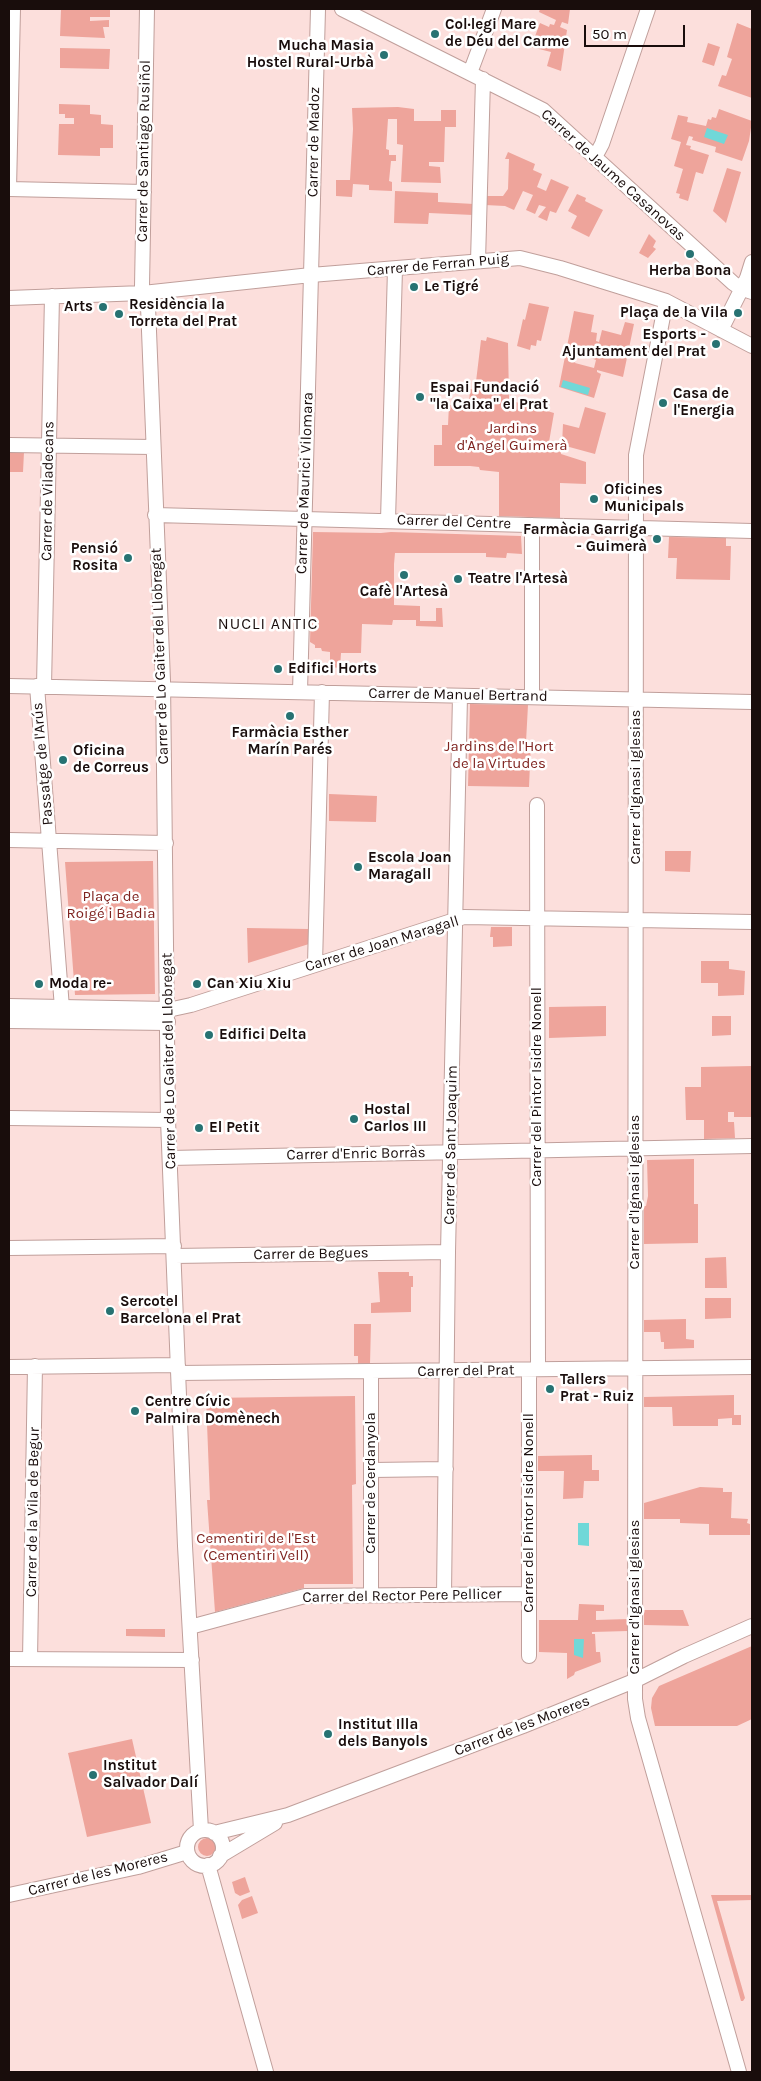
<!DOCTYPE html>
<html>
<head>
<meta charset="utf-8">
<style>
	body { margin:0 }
	#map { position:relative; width:761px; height:2081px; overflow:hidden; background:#fcdfdc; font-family:Karla,sans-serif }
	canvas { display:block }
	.frame { position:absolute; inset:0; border:10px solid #190d0c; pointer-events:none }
	.scale { position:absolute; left:584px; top:25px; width:101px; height:22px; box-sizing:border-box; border:2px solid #190d0c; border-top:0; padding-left:6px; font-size:15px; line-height:18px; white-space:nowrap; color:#190d0c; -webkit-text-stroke:4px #fff; paint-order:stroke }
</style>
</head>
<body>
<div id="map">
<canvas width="761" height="2081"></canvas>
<div class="frame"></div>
<div class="scale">50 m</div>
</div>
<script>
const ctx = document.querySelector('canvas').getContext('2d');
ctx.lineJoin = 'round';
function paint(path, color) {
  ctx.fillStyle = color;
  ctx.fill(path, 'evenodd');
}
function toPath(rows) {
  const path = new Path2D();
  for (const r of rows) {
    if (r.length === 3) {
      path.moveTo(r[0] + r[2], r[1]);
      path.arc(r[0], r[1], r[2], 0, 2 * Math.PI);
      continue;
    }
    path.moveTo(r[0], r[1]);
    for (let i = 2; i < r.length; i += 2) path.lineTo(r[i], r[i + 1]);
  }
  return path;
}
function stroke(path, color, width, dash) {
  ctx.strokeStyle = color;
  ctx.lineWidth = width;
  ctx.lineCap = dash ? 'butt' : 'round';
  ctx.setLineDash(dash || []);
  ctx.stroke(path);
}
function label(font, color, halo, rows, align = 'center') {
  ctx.font = font + ' Karla,sans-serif';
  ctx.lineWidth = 5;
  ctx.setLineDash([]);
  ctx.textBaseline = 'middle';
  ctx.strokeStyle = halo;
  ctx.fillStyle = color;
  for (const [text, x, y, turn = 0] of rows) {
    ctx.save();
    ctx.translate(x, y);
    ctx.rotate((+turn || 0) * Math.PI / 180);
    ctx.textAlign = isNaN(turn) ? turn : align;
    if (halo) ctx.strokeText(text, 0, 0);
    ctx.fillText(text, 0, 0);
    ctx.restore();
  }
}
paint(toPath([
	[61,9,110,9,110,17,90,17,90,21,109,20,109,27,103,27,105,38,60,36],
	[540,9,570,9,568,24,562,22,560,27,567,30,561,71,547,66,551,52,531,47,540,23,549,27,550,24,554,25,556,20,539,12],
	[737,23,752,29,752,98,718,86,722,75,726,76,732,59,727,57],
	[708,43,720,47,714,66,702,62],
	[60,48,110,49,109,69,60,68],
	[59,104,90,105,90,114,101,115,101,124,113,125,113,148,100,148,100,156,58,155,59,124,74,124,74,118,65,118,65,114,59,114],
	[398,107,414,109,414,121,441,121,441,110,456,110,456,127,445,127,444,162,429,162,429,166,440,167,441,183,401,182,403,145,397,144,397,119,388,119,386,149,389,150,389,155,396,155,396,161,391,161,389,181,392,182,392,191,369,190,369,185,353,184,352,197,336,196,336,180,350,180,353,129,352,108],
	[719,109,752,121,749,141,742,161,715,152,716,147,692,140,693,137,689,136,686,145,691,146,690,149,709,155,703,174,696,172,688,201,679,198,680,194,676,193,683,169,674,166,681,142,671,139,678,115,688,117,687,122,706,126,708,119,711,120,712,117,716,118],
	[508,152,535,164,533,170,542,174,537,187,546,191,551,179,569,187,556,213,550,211,547,221,538,217,546,207,539,205,535,214,526,210,533,195,523,191,514,210,505,206,485,205,486,196,503,196,508,189,509,159,505,159],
	[727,168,741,172,726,223,713,211],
	[395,191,438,193,438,202,474,204,473,215,429,213,428,224,394,223],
	[577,194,586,198,585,201,603,210,589,237,571,228,577,216,568,211],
	[649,234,656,241,653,247,656,249,648,258,639,253],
	[529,303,549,307,541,341,537,340,536,346,531,345,530,350,517,346,523,319,525,320],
	[574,311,594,315,591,332,597,333,596,341,599,342,602,330,621,335,625,322,634,324,623,377,597,370,597,372,601,374,594,398,559,387],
	[578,353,596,360,594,368,575,363],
	[487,337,508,343,509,400,554,413,549,442,560,445,561,454,586,462,586,484,560,483,560,518,499,516,499,472,480,470,479,467,470,466,434,466,434,445,442,445,442,425,448,425,449,405,469,405,470,389,475,390,481,340,486,341],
	[585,407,606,413,595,454,562,445,563,424,579,428],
	[9,452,24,452,23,472,9,472],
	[313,532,381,533,391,532,521,536,522,554,507,553,506,558,486,557,486,553,395,553,394,564,394,605,420,606,420,621,436,621,436,608,442,608,443,627,416,626,416,620,393,620,392,625,362,624,361,653,341,653,340,668,330,667,330,652,322,651,321,648,315,648,315,645,310,642],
	[669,537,726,538,726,546,731,546,730,580,676,579,677,558,668,558],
	[470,704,528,705,526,742,531,742,529,787,468,786],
	[329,794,377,796,376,822,329,821],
	[665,851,691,851,690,872,665,871],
	[153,861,155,994,75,995,65,862],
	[491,927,512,927,512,946,493,947,493,937,490,937],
	[247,928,309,929,309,944,248,963],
	[701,961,729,961,729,969,745,971,744,995,718,996,718,983,701,983],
	[606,1006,606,1036,549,1038,549,1007],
	[712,1016,731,1016,731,1035,712,1036],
	[752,1066,752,1117,734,1117,734,1112,728,1112,728,1122,734,1122,735,1138,704,1139,704,1120,686,1120,685,1087,701,1087,701,1067],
	[694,1159,694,1204,698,1204,698,1243,644,1244,644,1206,646,1206,648,1196,647,1160],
	[726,1257,727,1288,705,1288,705,1258],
	[378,1272,409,1272,409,1276,413,1276,413,1287,411,1287,411,1312,371,1313,371,1303,380,1302],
	[705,1298,731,1298,731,1318,705,1319],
	[686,1319,686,1339,694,1340,694,1348,664,1349,664,1342,661,1342,660,1332,644,1332,644,1320],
	[354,1324,371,1324,370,1364,358,1364,358,1356,354,1356],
	[734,1395,734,1415,741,1415,741,1425,732,1425,732,1418,718,1419,718,1426,673,1426,672,1407,644,1407,644,1397],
	[355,1396,356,1484,352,1485,353,1584,304,1584,304,1588,215,1612,207,1500,210,1500,206,1398],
	[592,1455,592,1470,599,1470,599,1481,584,1481,583,1498,563,1499,564,1471,538,1471,538,1456],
	[700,1487,723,1488,723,1492,732,1492,731,1518,748,1519,747,1523,750,1524,750,1535,709,1535,709,1524,680,1523,680,1519,644,1519,644,1503],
	[579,1604,604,1605,604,1611,596,1611,596,1620,628,1619,628,1631,592,1632,592,1634,595,1634,596,1652,600,1652,601,1662,575,1672,574,1675,567,1679,567,1653,539,1652,539,1620,578,1620],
	[644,1610,683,1610,689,1626,644,1625],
	[126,1629,165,1629,165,1637,126,1636],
	[752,1646,752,1719,737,1726,655,1726,651,1708,652,1698,659,1686],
	[132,1739,151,1823,87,1837,68,1753],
	[207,1847,9],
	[245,1877,250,1892,240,1896,235,1893,232,1882],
	[711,1895,752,1895,752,1900,717,1901,745,1998,743,2001,741,2001],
	[252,1896,258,1913,242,1919,238,1905,242,1900]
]), '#eea49b');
paint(toPath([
	[707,128,728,135,724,144,704,137],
	[563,380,590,388,588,395,561,387],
	[578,1523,589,1523,589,1546,578,1545],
	[574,1639,584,1639,583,1658,574,1655]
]), '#70d8d8');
const minor = toPath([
	[147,9,142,286,148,306,163,681,168,1120,185,1546,201,1830],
	[342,9,543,110,733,283,740,288,752,292],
	[470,73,494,9],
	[595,157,602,144,648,9],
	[9,189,13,9],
	[9,189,144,192],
	[478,261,483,79],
	[9,298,143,293,311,275,520,258,560,268,666,301,752,346],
	[666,301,636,455,635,1699,638,1718,739,2072],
	[721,330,747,278,752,262],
	[9,445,153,447],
	[155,515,752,531],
	[388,520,395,269],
	[532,525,532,697],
	[9,686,752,702],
	[37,686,62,1008,57,1017],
	[44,686,52,296],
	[300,692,318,9],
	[537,805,538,1369],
	[9,840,166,843],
	[315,964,322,692],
	[168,1010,191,1005,464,917,752,922],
	[9,1118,168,1120],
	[170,1158,752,1146],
	[9,1248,174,1246],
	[174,1256,448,1252],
	[9,1367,178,1365],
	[179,1373,752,1367],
	[372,1470,446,1469],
	[371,1595,371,1372],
	[444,1595,448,1252,460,696],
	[190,1627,305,1596,529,1594],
	[529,1656,529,1370],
	[9,1659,192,1660],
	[30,1659,35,1366],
	[205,1848,18],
	[214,1833,288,1815,523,1726,634,1681,684,1656,752,1626],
	[220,1856,275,1823],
	[208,1865,266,2072],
	[9,1895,138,1867,187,1852]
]);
const tertiary = toPath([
	[9,1007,168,1010],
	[9,1020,167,1022]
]);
stroke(minor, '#c09f9b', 16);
stroke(tertiary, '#c09f9b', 18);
stroke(minor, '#fff', 14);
stroke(tertiary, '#fff', 16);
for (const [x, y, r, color] of [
	[435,34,5,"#277272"],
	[384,55,5,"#277272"],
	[690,254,5,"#277272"],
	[414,287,5,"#277272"],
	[103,307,5,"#277272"],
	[738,313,5,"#277272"],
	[119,314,5,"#277272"],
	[716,344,5,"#277272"],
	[420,397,5,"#277272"],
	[663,403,5,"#277272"],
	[594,499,5,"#277272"],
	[657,539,5,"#277272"],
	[128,558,5,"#277272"],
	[404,575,5,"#277272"],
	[458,579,5,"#277272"],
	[278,669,5,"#277272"],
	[290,716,5,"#277272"],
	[63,760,5,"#277272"],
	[358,867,5,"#277272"],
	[39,984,5,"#277272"],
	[197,984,5,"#277272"],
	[209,1035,5,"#277272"],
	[354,1119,5,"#277272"],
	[199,1128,5,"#277272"],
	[110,1311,5,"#277272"],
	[550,1389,5,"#277272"],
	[135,1411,5,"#277272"],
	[328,1734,5,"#277272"],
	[93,1775,5,"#277272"]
]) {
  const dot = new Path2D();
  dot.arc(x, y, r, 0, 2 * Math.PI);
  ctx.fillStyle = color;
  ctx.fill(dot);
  stroke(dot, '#fff', 2);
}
label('bold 15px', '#190d0c', '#fff', [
	["Col·legi Mare",445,25],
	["de Déu del Carme",445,42],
	["Mucha Masia",374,46,"right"],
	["Hostel Rural-Urbà",374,63,"right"],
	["Herba Bona",690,271,"center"],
	["Le Tigré",424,287],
	["Residència la",129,305],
	["Torreta del Prat",129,322],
	["Arts",93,307,"right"],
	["Plaça de la Vila",728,313,"right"],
	["Esports -",706,335,"right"],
	["Ajuntament del Prat",706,352,"right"],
	["Espai Fundació",430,388],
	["\"la Caixa\" el Prat",430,405],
	["Casa de",673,394],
	["l'Energia",673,411],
	["Oficines",604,490],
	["Municipals",604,507],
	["Farmàcia Garriga",647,530,"right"],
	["- Guimerà",647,547,"right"],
	["Pensió",118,549,"right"],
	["Rosita",118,566,"right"],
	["Teatre l'Artesà",468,579],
	["Cafè l'Artesà",404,592,"center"],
	["Edifici Horts",288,669],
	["Farmàcia Esther",290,733,"center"],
	["Marín Parés",290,750,"center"],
	["Oficina",73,751],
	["de Correus",73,768],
	["Escola Joan",368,858],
	["Maragall",368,875],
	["Moda re-",49,984],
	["Can Xiu Xiu",207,984],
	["Edifici Delta",219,1035],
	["Hostal",364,1110],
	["Carlos III",364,1127],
	["El Petit",209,1128],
	["Sercotel",120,1302],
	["Barcelona el Prat",120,1319],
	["Tallers",560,1380],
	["Prat - Ruiz",560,1397],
	["Centre Cívic",145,1402],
	["Palmira Domènech",145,1419],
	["Institut Illa",338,1725],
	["dels Banyols",338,1742],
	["Institut",103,1766],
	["Salvador Dalí",103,1783]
], 'left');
label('15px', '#190d0c', '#fff', [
	["Carrer de Madoz",314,142,-89],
	["Carrer de Santiago Rusiñol",144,151,-89],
	["Carrer de Jaume Casanovas",613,175,42],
	["Carrer de Ferran Puig",438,265,-5],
	["Carrer de Maurici Vilomara",305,483,-88],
	["Carrer de Viladecans",48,491,-89],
	["Carrer del Centre",454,522,2],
	["Carrer de Lo Gaiter del Llobregat",160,656,-92],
	["Carrer de Manuel Bertrand",458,695,1],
	["Passatge de l'Arús",43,764,-95],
	["Carrer d'Ignasi Iglesias",636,787,-90],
	["Carrer de Joan Maragall",382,944,-17],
	["Carrer de Lo Gaiter del Llobregat",169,1061,-91],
	["Carrer del Pintor Isidre Nonell",537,1087,-90],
	["Carrer de Sant Joaquim",451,1145,-89],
	["Carrer d'Enric Borràs",356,1154,-1],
	["Carrer d'Ignasi Iglesias",635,1192,-90],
	["Carrer de Begues",311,1254,-1],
	["Carrer del Prat",466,1371,-1],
	["Carrer de Cerdanyola",371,1483,-90],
	["Carrer de la Vila de Begur",33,1512,-89],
	["Carrer del Pintor Isidre Nonell",529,1513,-90],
	["Carrer del Rector Pere Pellicer",402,1596,-1],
	["Carrer d'Ignasi Iglesias",635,1597,-90],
	["Carrer de les Moreres",522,1726,-21],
	["Carrer de les Moreres",98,1874,-14]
]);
label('15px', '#7f231f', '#fff', [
	["Jardins",512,429],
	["d'Àngel Guimerà",512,446],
	["Jardins de l'Hort",499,747],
	["de la Virtudes",499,764],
	["Plaça de",111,897],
	["Roigé i Badia",111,914],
	["Cementiri de l'Est",256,1539],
	["(Cementiri Vell)",256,1556]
]);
ctx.letterSpacing = '1px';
label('16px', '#190d0c', '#fff', [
	["NUCLI ANTIC",268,624]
]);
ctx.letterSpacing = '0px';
</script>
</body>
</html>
